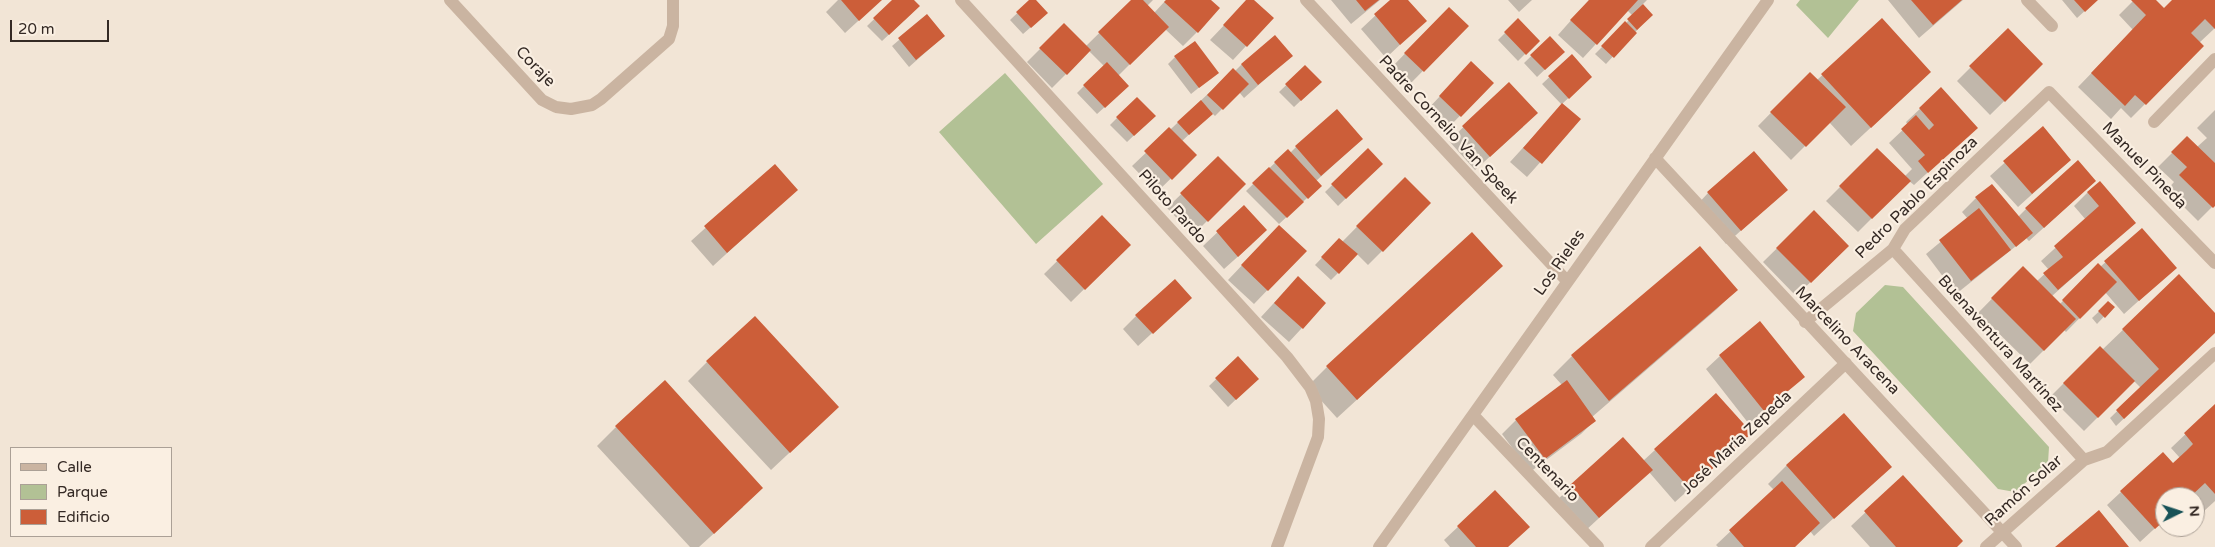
<!DOCTYPE html>
<html>
<head>
<meta charset="utf-8">
<style>
	body { margin:0 }
	#map { position:relative; width:2215px; height:547px; overflow:hidden; background:#f2e5d6; font-family:"Varela Round",sans-serif }
	canvas { display:block }
	.legend { position:absolute; left:10px; top:447px; width:162px; height:90px; box-sizing:border-box; background:#faefe2; border:1px solid #aba096; margin:0; padding:6px 9px; list-style:none; font-size:15px; color:#342924 }
	.legend li { display:flex; align-items:center; gap:10px; height:25px }
	.legend b { width:25px; border:1px solid #aba096 }
	.north { position:absolute; left:2155px; top:487px; width:50px; height:50px; box-sizing:border-box; background:#faefe2; border:1px solid #aba096; border-radius:50%; rotate:86deg; font-size:14px; font-weight:700; line-height:20px; text-align:center; color:#342924 }
	.north::after { content:''; display:block; margin:auto; width:18px; height:22px; background:#185257; clip-path:polygon(50% 0,100% 100%,50% 72%,0 100%) }
	.scale { position:absolute; left:10px; top:20px; width:99px; height:22px; box-sizing:border-box; border:2px solid #342924; border-top:0; padding-left:6px; font-size:15px; line-height:18px; white-space:nowrap; color:#342924; -webkit-text-stroke:4px #faefe2; paint-order:stroke }
</style>
</head>
<body>
<div id="map">
<canvas width="2215" height="547"></canvas>
<ul class="legend">
<li><b style="height:6px;background:#cab4a1"></b>Calle</li>
<li><b style="height:14px;background:#b2c195"></b>Parque</li>
<li><b style="height:14px;background:#cc5e39"></b>Edificio</li>
</ul>
<div class="north">N</div>
<div class="scale">20 m</div>
</div>
<script>
const ctx = document.querySelector('canvas').getContext('2d');
ctx.lineJoin = 'round';
function paint(path, color) {
  ctx.fillStyle = color;
  ctx.fill(path, 'evenodd');
}
function toPath(rows) {
  const path = new Path2D();
  for (const r of rows) {
    path.moveTo(r[0], r[1]);
    for (let i = 2; i < r.length; i += 2) path.lineTo(r[i], r[i + 1]);
  }
  return path;
}
function stroke(path, color, width, dash) {
  ctx.strokeStyle = color;
  ctx.lineWidth = width;
  ctx.lineCap = dash ? 'butt' : 'round';
  ctx.setLineDash(dash || []);
  ctx.stroke(path);
}
function label(font, color, halo, rows, align = 'center') {
  ctx.font = font + ' "Varela Round",sans-serif';
  ctx.lineWidth = 4.5;
  ctx.setLineDash([]);
  ctx.textBaseline = 'middle';
  ctx.strokeStyle = halo;
  ctx.fillStyle = color;
  for (const [text, x, y, turn = 0] of rows) {
    ctx.save();
    ctx.translate(x, y);
    ctx.rotate((+turn || 0) * Math.PI / 180);
    ctx.textAlign = isNaN(turn) ? turn : align;
    if (halo) ctx.strokeText(text, 0, 0);
    ctx.fillText(text, 0, 0);
    ctx.restore();
  }
}
paint(toPath([
	[1800,0,1859,0,1828,38,1796,5],
	[1005,73,1103,184,1036,244,939,132],
	[1885,285,1903,287,2049,447,2048,463,2015,492,1998,489,1853,331,1856,313]
]), '#b2c195');
paint(toPath([
	[838,0,881,0,845,33,826,12],
	[894,0,913,0,912,13,882,41,867,26],
	[1031,0,1035,0,1039,20,1023,34,1010,20],
	[1133,0,1153,0,1147,6,1154,13,1166,0,1209,0,1197,32,1183,46,1165,29,1118,76,1128,86,1097,114,1077,93,1104,66,1089,51,1052,88,1027,62,1064,25,1086,46],
	[1248,0,1252,0,1272,18,1233,60,1210,40],
	[1331,0,1380,0,1351,24],
	[1392,0,1407,0,1425,21,1386,58,1361,29],
	[1508,0,1532,0,1519,12],
	[1589,0,1647,0,1642,5,1651,15,1606,64,1595,54,1633,16,1627,10,1583,58,1558,35],
	[1888,0,1963,0,1919,38],
	[2062,0,2097,0,2077,18],
	[2134,0,2154,0,2164,9,2173,0,2215,0,2215,28,2199,43,2203,46,2131,118,2121,108,2111,119,2078,87,2133,30,2119,15],
	[1449,8,1467,26,1409,85,1392,67],
	[927,16,944,36,909,67,892,46],
	[1518,20,1538,41,1518,61,1498,40],
	[1882,20,1911,90,1851,146,1829,122,1791,160,1758,126,1810,73,1817,80],
	[2008,30,2042,64,1990,115,1957,81],
	[1550,38,1556,59,1537,77,1524,63],
	[1291,56,1244,98,1239,92,1215,116,1212,113,1181,142,1195,155,1157,192,1132,166,1233,70,1235,71,1242,64],
	[1572,56,1591,77,1562,104,1579,119,1527,177,1510,162,1562,105,1542,84],
	[1175,57,1217,73,1191,94,1168,64],
	[1305,67,1313,89,1294,107,1279,92],
	[1458,77,1492,83,1446,130,1426,111],
	[1509,83,1523,127,1475,170,1449,141],
	[1941,89,1962,141,1914,185,1909,181,1858,232,1826,201,1877,150,1904,177,1912,169,1889,143,1908,125,1906,122],
	[1137,98,1154,116,1127,142,1110,125],
	[2215,110,2215,204,2198,221,2167,190,2174,182,2158,167,2187,138,2197,147,2207,138,2197,128],
	[2043,128,2070,160,2018,207,1990,176],
	[1362,139,1316,181,1320,186,1279,224,1246,191,1288,150,1290,153,1296,147],
	[1368,150,1381,164,1338,206,1325,192],
	[1218,158,1244,184,1193,235,1167,208],
	[774,166,796,190,713,266,691,241],
	[1405,178,1430,203,1368,265,1357,254,1331,280,1315,265,1340,239,1342,242],
	[1786,190,1726,244,1695,207,1708,193],
	[2088,192,2134,223,2052,296,2060,304,2098,265,2100,267,2142,230,2175,268,2124,314,2105,292,2066,332,2064,330,2030,364,1978,313,2023,267,2037,281,2049,270,2041,261,2086,220,2074,206],
	[2081,194,2029,241,2026,238,1956,294,1926,254,1968,219,1962,212,1976,198,2018,217,2026,209],
	[1244,207,1252,244,1224,269,1203,246],
	[1814,212,1848,246,1796,296,1763,262],
	[1102,217,1129,245,1071,302,1044,274],
	[1266,240,1305,251,1254,304,1228,280],
	[2179,276,2215,314,2215,332,2116,426,2110,418,2141,388,2134,381,2084,431,2050,397,2100,347,2102,350],
	[1483,284,1337,418,1308,386,1327,367],
	[1736,290,1717,309,1592,417,1595,420,1581,434,1530,472,1502,434,1516,420,1562,385,1553,375,1572,356],
	[1284,292,1325,303,1289,342,1261,317],
	[2108,303,2113,307,2097,324,2092,318],
	[1176,311,1138,346,1123,329,1136,316],
	[1720,356,1803,377,1749,424,1706,369],
	[1238,358,1257,379,1228,407,1209,386],
	[707,362,819,425,771,470,688,381],
	[1716,394,1737,447,1675,502,1649,472,1585,531,1557,500,1623,439,1643,461],
	[2215,406,2215,501,2204,511,2195,501,2195,497,2165,497,2165,519,2140,542,2107,505,2121,492,2173,465,2180,458,2171,448],
	[616,427,743,507,699,547,690,547,597,446],
	[1787,465,1890,467,1814,536,1810,531,1794,547,1718,547,1716,545,1774,490,1768,484],
	[1903,477,1955,547,1870,547,1851,526],
	[1495,492,1508,547,1450,547,1444,540]
]), '#0003');
paint(toPath([
	[841,0,882,0,859,21],
	[892,0,914,0,920,6,889,35,873,18],
	[1029,0,1036,0,1048,13,1031,28,1016,12],
	[1131,0,1143,0,1169,27,1130,65,1098,32],
	[1166,0,1211,0,1220,8,1198,33,1164,2],
	[1246,0,1254,0,1274,18,1247,47,1223,25],
	[1356,0,1379,0,1365,11],
	[1390,0,1408,0,1427,21,1400,45,1374,14],
	[1589,0,1638,0,1597,45,1570,20],
	[1911,0,1962,0,1933,25],
	[2074,0,2098,0,2085,12],
	[2131,0,2156,0,2164,8,2172,0,2215,0,2215,29,2205,19,2191,33,2204,46,2146,105,2135,95,2125,106,2091,73,2146,15],
	[1643,4,1653,15,1637,30,1627,19],
	[1449,7,1469,26,1424,72,1404,53],
	[927,14,945,36,916,60,898,38],
	[1518,18,1540,41,1526,55,1504,32],
	[1882,18,1931,72,1871,128,1821,74],
	[1625,21,1637,33,1614,58,1601,46],
	[1064,23,1091,50,1067,75,1039,48],
	[2008,28,2043,64,2005,102,1969,66],
	[1275,35,1293,56,1258,85,1241,64],
	[1550,36,1565,52,1545,70,1530,55],
	[1195,41,1219,73,1199,88,1174,56],
	[1572,54,1592,77,1569,99,1548,76],
	[1471,61,1494,83,1461,117,1439,96],
	[1107,62,1129,86,1105,108,1083,85],
	[1305,65,1322,82,1301,101,1285,84],
	[1233,68,1249,84,1223,110,1207,95],
	[1810,72,1846,107,1806,147,1770,112],
	[1509,82,1538,113,1490,157,1462,126],
	[1941,87,1978,128,1928,173,1918,161,1925,155,1901,129,1916,115,1929,130,1934,125,1919,108],
	[1137,97,1156,116,1134,136,1116,117],
	[1201,100,1213,114,1189,135,1177,122],
	[1562,103,1581,119,1542,164,1523,148],
	[1337,109,1363,139,1321,176,1295,146],
	[2043,126,2071,160,2032,194,2003,161],
	[1169,127,1197,155,1172,180,1144,151],
	[2187,136,2215,163,2215,206,2213,208,2179,175,2187,167,2171,152],
	[1368,148,1383,164,1346,199,1331,184],
	[1877,148,1911,181,1872,219,1839,186],
	[1288,149,1322,186,1308,199,1274,162],
	[1754,151,1788,190,1741,231,1707,192],
	[1218,156,1246,184,1208,222,1180,193],
	[2078,160,2096,181,2044,228,2025,208],
	[775,164,798,190,727,253,704,226],
	[1269,167,1304,202,1287,218,1252,183],
	[1405,177,1431,203,1383,252,1356,226],
	[2100,181,2136,223,2058,290,2043,273,2063,257,2054,246,2099,206,2087,192],
	[1992,184,2033,233,2016,247,1975,197],
	[1244,205,1267,230,1238,257,1216,231],
	[1979,208,2011,250,1971,281,1939,240],
	[1814,210,1849,246,1811,283,1776,248],
	[1102,215,1131,245,1085,290,1056,260],
	[1279,225,1307,251,1268,291,1241,265],
	[2142,228,2177,268,2139,301,2104,261],
	[1472,232,1503,266,1357,400,1326,366],
	[1339,238,1358,254,1339,274,1321,257],
	[1700,246,1738,290,1609,401,1571,355],
	[2098,263,2117,282,2080,319,2062,300],
	[2023,266,2076,319,2044,351,1991,298],
	[2179,274,2215,313,2215,333,2124,419,2116,410,2159,369,2122,329],
	[1298,276,1326,303,1303,329,1274,303],
	[1175,279,1192,298,1153,334,1135,315],
	[2108,301,2115,307,2105,318,2098,311],
	[755,316,839,407,790,453,706,361],
	[1760,321,1805,377,1764,411,1719,355],
	[2100,346,2135,381,2098,418,2063,383],
	[1238,356,1259,379,1236,400,1215,378],
	[665,380,763,488,714,534,615,426],
	[1567,380,1596,421,1545,459,1515,419],
	[1716,393,1752,433,1690,489,1654,449],
	[2215,404,2215,494,2205,483,2190,497,2165,497,2165,520,2155,529,2120,491,2163,452,2173,463,2186,451,2193,444,2184,433],
	[1844,413,1892,467,1834,519,1786,465],
	[1623,437,1653,470,1599,518,1570,485],
	[1903,475,1963,541,1957,547,1896,547,1864,511],
	[1782,481,1820,523,1795,547,1744,547,1729,530],
	[1495,490,1530,527,1508,547,1476,547,1457,526],
	[2099,510,2129,547,2055,547]
]), '#cc5e39');
stroke(toPath([
	[450,0,542,100,556,107,571,109,592,105,601,99,669,39,673,26,673,0],
	[961,0,1287,357,1310,387,1316,401,1319,419,1318,437,1277,547],
	[1306,0,1567,281],
	[2027,0,2052,26],
	[2154,122,2215,59],
	[1655,158,2016,547],
	[1893,249,2084,460],
	[1805,322,1893,249,1905,229,2049,92,2215,263],
	[1473,415,1598,547],
	[1379,547,1768,0],
	[1651,547,1846,363],
	[1986,547,2084,460,2107,452,2215,353]
]), '#cab4a1', 12);
label('16px', '#342924', '#faefe2', [
	["Coraje",535,67,46],
	["Padre Cornelio Van Speek",1448,130,47],
	["Manuel Pineda",2144,166,46],
	["Pedro Pablo Espinoza",1917,198,-45],
	["Piloto Pardo",1172,207,48],
	["Los Rieles",1560,263,-55],
	["Marcelino Aracena",1847,341,46],
	["Buenaventura Martínez",2000,344,48],
	["José María Zepeda",1737,443,-43],
	["Centenario",1547,470,46],
	["Ramón Solar",2024,491,-42]
]);
</script>
</body>
</html>
